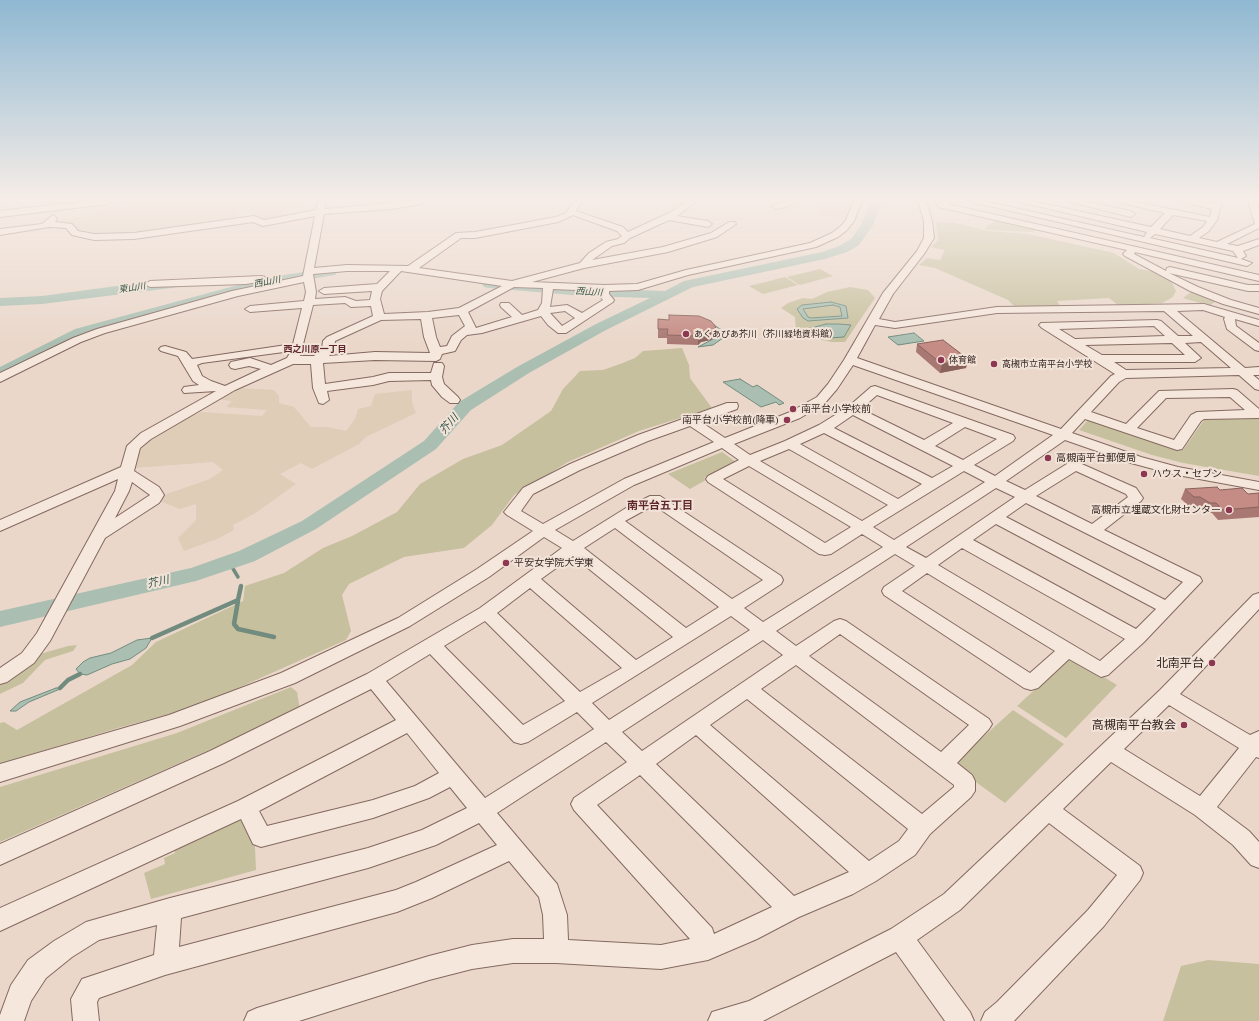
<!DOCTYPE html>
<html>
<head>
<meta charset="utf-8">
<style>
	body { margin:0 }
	canvas { display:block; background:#ead7ca }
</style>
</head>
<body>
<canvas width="1259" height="1021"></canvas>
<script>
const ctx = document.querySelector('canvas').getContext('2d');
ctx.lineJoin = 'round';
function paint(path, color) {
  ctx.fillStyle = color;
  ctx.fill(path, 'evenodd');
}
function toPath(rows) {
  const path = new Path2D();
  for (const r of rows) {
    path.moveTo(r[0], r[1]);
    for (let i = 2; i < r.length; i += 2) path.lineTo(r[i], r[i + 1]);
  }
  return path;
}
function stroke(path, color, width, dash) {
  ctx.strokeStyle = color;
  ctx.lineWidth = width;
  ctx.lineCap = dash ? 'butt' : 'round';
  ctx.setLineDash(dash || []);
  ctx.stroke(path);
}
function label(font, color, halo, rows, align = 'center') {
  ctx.font = font + ' "Crimson Pro","Noto Sans JP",serif';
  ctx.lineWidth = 4;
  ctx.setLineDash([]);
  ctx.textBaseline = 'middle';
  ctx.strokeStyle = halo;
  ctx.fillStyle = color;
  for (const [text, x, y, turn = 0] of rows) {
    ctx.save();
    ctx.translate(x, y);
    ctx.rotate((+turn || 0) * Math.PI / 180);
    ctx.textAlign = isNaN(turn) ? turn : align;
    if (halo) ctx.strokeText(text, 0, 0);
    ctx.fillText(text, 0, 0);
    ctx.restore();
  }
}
paint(toPath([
	[151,201,317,201,309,202,309,204,301,205,301,207,282,211,288,217,266,222,250,218,248,212,236,213,239,220,188,228,98,236,75,231,73,226,52,225,55,220,93,216,88,213,102,209],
	[817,204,850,206,846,217,821,215],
	[239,388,274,390,279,396,279,403,294,407,311,427,328,427,346,431,355,419,358,409,371,406,375,394,412,390,412,403,416,413,366,437,359,444,312,469,301,463,280,474,296,484,254,514,233,525,234,530,217,539,184,551,178,538,196,520,196,504,180,509,157,500,161,496,210,479,223,470,213,462,134,468,140,446,189,415,194,415,201,412,262,416,267,410,226,407,232,401,217,399]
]), '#dfcdb8');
paint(toPath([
	[997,220,1037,229,1033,232,988,230,984,228],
	[936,222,955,223,988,231,1028,234,1114,253,1139,269,1151,271,1170,279,1176,291,1173,297,1162,303,1119,306,1109,298,1057,301,1061,307,1014,306,1008,300,935,268,919,265,927,258,940,260,945,250,931,247,938,240],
	[820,269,833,276,800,285,787,277],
	[785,277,798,285,763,294,749,286],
	[850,287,868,290,875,298,845,342,832,342,808,337,796,331,795,317,781,308,788,303,803,298,812,299,827,292],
	[1191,292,1217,300,1210,306,1183,298],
	[682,348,689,365,690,378,712,408,639,431,568,462,514,495,492,525,464,548,404,557,349,584,342,595,351,631,346,640,229,692,177,712,118,728,0,764,0,723,4,722,17,730,132,665,156,642,243,601,245,586,284,573,323,548,352,536,397,512,420,484,463,459,502,445,551,411,563,389,580,371,603,370,620,364,635,358,643,351],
	[1259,417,1259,476,1183,463,1152,455,1079,430,1088,420,1183,450,1204,420],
	[722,452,736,462,704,478,706,480,690,489,668,474],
	[77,645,73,651,45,660,23,683,0,694,0,685,20,672,40,654,68,646],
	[1067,660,1076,660,1117,685,1066,738,1017,706],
	[291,687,297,692,300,710,0,842,0,787,177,733],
	[1013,710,1064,744,1005,803,952,765],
	[232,821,242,821,255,847,256,870,151,899,144,873,165,864,164,858,175,853,174,848],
	[1208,960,1259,964,1259,1021,1163,1021,1181,966]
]), '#c7c09e');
const water = toPath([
	[831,302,846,306,848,318,808,321,803,318,797,309,802,305,831,302],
	[833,305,840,307,842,316,811,318,808,317,803,309,833,305],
	[826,324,838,324,851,325,844,337,830,338,808,329,826,324],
	[714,325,723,331,723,338,713,345,698,347,715,338,716,335,714,325],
	[914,333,924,341,898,345,888,337,914,333],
	[740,379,753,387,757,385,784,403,779,405,776,402,761,407,723,382,740,379],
	[152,638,146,648,130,659,112,664,87,675,80,674,76,669,83,662,90,658,111,653,137,640,152,638],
	[56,688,60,688,60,689,29,702,16,711,10,711,20,702,56,688]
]);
paint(water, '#aabfb2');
stroke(water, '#718c7e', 1);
stroke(toPath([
	[229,562,238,577]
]), '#718c7e', 3.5);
stroke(toPath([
	[238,601,234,624,238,629,274,637],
	[152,638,238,600,241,586],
	[60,688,68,680,80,674]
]), '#718c7e', 4.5);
paint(toPath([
	[0,201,7,201,4,205,0,206,0,201],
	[871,201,883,201,873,225,859,245,847,252,825,259,693,287,606,330,529,373,471,410,436,449,316,529,255,561,196,581,0,627,0,611,191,568,239,551,302,521,424,441,459,402,517,367,596,324,650,298,584,296,489,288,484,287,482,284,484,281,489,280,584,288,665,291,684,281,822,252,839,246,851,239,861,225,871,201],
	[330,268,335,269,337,272,335,275,265,286,85,335,0,378,0,367,75,329,264,278,330,268],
	[174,280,179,281,181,284,179,287,42,304,0,306,0,298,42,296,154,281,174,280]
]), '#aabfb2');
const minor = toPath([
	[86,201,112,201,108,204,0,217,0,211,86,201],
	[318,201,326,201,325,209,406,201,425,201,421,204,392,209,324,214,314,268,347,265,408,266,456,233,475,232,556,217,566,213,574,201,582,201,576,211,623,227,628,232,671,212,687,201,697,201,677,216,708,221,712,224,708,227,669,220,630,238,624,243,612,246,592,260,663,247,711,233,729,222,735,222,736,224,717,237,668,252,584,268,532,282,604,285,637,284,686,270,810,243,832,233,841,226,846,220,854,201,862,201,854,221,847,230,838,237,816,247,688,275,638,290,609,291,609,294,614,300,613,302,566,333,558,333,548,325,541,316,482,333,467,335,461,340,455,351,442,354,440,359,436,361,375,360,323,363,325,384,373,377,389,373,431,373,434,363,442,363,444,366,442,377,444,384,458,397,460,400,458,403,450,403,442,397,432,385,431,380,389,381,373,385,327,391,329,400,323,404,319,403,313,388,311,364,293,364,235,390,151,439,140,448,134,471,159,487,164,495,161,500,159,503,105,538,50,641,34,663,7,682,0,684,0,668,22,653,37,633,115,491,118,479,0,531,0,520,121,467,127,446,141,433,216,391,184,393,182,390,184,387,199,385,193,381,178,356,161,351,159,349,161,347,165,346,186,352,192,359,293,344,302,308,250,312,245,309,250,306,304,301,306,292,304,282,238,296,105,333,81,342,0,382,0,373,73,338,97,329,232,291,303,276,315,216,263,226,253,222,134,239,94,240,72,235,66,228,49,227,0,235,0,229,42,224,53,215,57,218,55,222,72,224,78,231,94,234,134,233,254,216,264,220,316,210,318,201],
	[573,215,617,231,622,236,618,239,606,242,589,253,580,263,512,281,419,268,461,238,475,238,558,222,573,215],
	[347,271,390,271,377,284,324,288,319,291,324,294,372,291,370,300,356,301,345,297,315,299,316,292,313,274,347,271],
	[401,271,502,286,459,308,428,312,384,314,380,299,382,291,401,271],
	[514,287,543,288,542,303,538,310,522,315,509,303,501,303,500,305,501,307,512,317,476,328,468,312,514,287],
	[553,289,599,291,599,295,603,300,582,313,567,305,550,307,553,289],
	[345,303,351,307,371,306,373,316,327,337,323,341,322,349,314,356,300,356,313,305,345,303],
	[565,311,575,318,562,326,550,313,565,311],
	[459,315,465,326,452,336,447,346,440,347,436,337,432,318,459,315],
	[421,319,424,337,430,353,375,352,329,356,334,350,335,341,381,320,421,319],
	[291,351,287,358,271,365,250,358,231,362,229,365,231,368,235,369,249,366,261,369,225,386,211,381,202,376,197,365,202,363,291,351],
	[132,482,150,495,115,518,129,491,132,482],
	[785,201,794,201,787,207,776,209,772,206,785,201],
	[918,201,926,201,932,221,934,238,924,254,893,294,879,319,895,322,997,307,1204,304,1259,320,1259,326,1235,319,1236,326,1259,343,1259,351,1255,350,1227,329,1224,319,1225,317,1203,310,1177,311,1245,368,1259,367,1259,375,1253,375,1259,380,1259,390,1255,389,1239,375,1126,378,1119,382,1091,412,1126,424,1159,391,1233,389,1237,390,1259,409,1259,418,1204,419,1201,421,1182,449,1177,450,1085,419,1072,433,1141,457,1178,467,1259,482,1259,490,1172,474,1131,463,1065,440,1006,481,1025,490,1070,462,1075,461,1136,488,1143,498,1141,501,1104,530,1200,577,1202,581,1144,642,1108,675,1101,677,1069,659,1038,688,1031,690,1024,688,884,595,882,591,884,587,915,566,895,554,776,631,796,646,834,621,840,619,846,621,989,719,992,724,989,729,957,763,972,775,975,781,975,791,971,797,930,834,915,855,876,881,853,894,799,917,757,939,708,960,661,969,556,963,513,963,472,969,429,980,299,1021,244,1021,248,1012,257,1008,429,956,472,945,513,939,544,939,543,915,539,897,509,861,432,898,397,912,165,975,99,998,97,1002,99,1021,73,1021,71,999,82,979,154,955,157,925,99,940,72,957,46,978,31,1001,24,1021,0,1021,0,1015,11,985,28,960,54,941,86,922,170,898,368,848,422,830,467,808,450,787,429,798,373,818,261,847,253,844,241,819,0,931,0,908,238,801,396,720,371,689,224,763,0,865,0,844,210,751,367,674,480,608,562,548,544,537,489,577,410,626,295,683,180,726,0,782,0,764,169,715,281,673,398,618,477,569,533,531,507,515,504,512,523,488,570,464,638,435,727,403,737,403,738,406,737,409,701,422,725,438,790,412,817,397,828,384,844,360,883,293,917,251,924,238,924,221,918,201],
	[1164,311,1193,336,1178,336,1161,321,1157,320,1041,323,1039,325,1042,328,1115,374,1111,376,1061,429,857,358,875,325,895,328,997,313,1164,311],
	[1154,326,1165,336,1075,339,1059,329,1154,326],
	[1201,342,1231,368,1126,370,1114,362,1195,362,1201,358,1185,343,1201,342],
	[1172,343,1185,355,1102,355,1085,345,1172,343],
	[853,365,1053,435,995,476,974,465,1013,441,1015,438,1013,435,875,386,871,387,848,407,819,425,785,441,750,455,734,444,800,418,825,403,837,389,853,365],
	[877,395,953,423,924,440,861,409,877,395],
	[1230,397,1245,410,1197,412,1191,415,1174,440,1137,428,1166,398,1230,397],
	[853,415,953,466,932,478,834,428,853,415],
	[690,426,714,442,624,479,543,524,521,511,533,494,580,470,648,441,690,426],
	[965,427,997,439,963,460,935,446,965,427],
	[824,433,922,484,898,499,800,444,824,433],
	[722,448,739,460,708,476,706,479,708,482,819,554,825,555,831,554,862,534,883,547,763,622,744,608,781,584,783,580,781,576,660,496,650,496,626,508,573,541,555,530,634,485,722,448],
	[789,449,888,505,862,521,760,461,789,449],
	[749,466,851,527,825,543,723,479,749,466],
	[964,471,985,482,894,540,873,527,964,471],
	[1076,471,1126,494,1128,497,1092,524,1036,496,1076,471],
	[996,488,1015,497,926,558,906,547,996,488],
	[1026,503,1183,582,1165,600,1006,517,1026,503],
	[654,505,763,580,732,599,625,521,654,505],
	[996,524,1156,609,1136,629,973,540,996,524],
	[615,528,719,607,686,628,584,548,615,528],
	[962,548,1125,639,1100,661,938,565,962,548],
	[573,556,673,637,636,660,541,579,573,556],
	[927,573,1055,651,1030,673,902,591,927,573],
	[530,588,622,668,580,692,497,613,530,588],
	[731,616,750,630,609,720,592,703,731,616],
	[485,621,565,701,523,725,444,646,485,621],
	[840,634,969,725,941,752,809,656,840,634],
	[763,640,783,655,642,751,622,732,763,640],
	[430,654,514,742,521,744,528,742,577,712,594,729,485,798,386,681,430,654],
	[796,665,954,785,954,787,922,814,761,689,796,665],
	[747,699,908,829,899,841,869,861,710,725,747,699],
	[407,733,439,773,415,786,373,800,267,826,259,811,407,733],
	[696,735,849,872,794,896,656,764,696,735],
	[606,742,627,762,574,798,571,804,574,810,690,939,661,945,568,940,567,915,557,884,497,813,606,742],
	[640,775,772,907,714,934,712,928,597,805,640,775],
	[479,823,497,845,416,882,396,890,179,947,181,918,368,868,436,845,479,823],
	[941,201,950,201,948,204,1259,275,1259,281,1135,252,1134,254,1166,271,1167,268,1170,267,1248,285,1259,285,1259,291,1248,291,1169,273,1198,287,1231,300,1259,308,1259,314,1223,304,1190,291,1125,256,1123,254,1127,250,938,207,937,205,941,201],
	[968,201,984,201,1144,237,1147,232,1016,201,1032,201,1151,227,1165,213,1113,201,1130,201,1210,217,1212,209,1180,201,1199,201,1213,204,1214,201,1222,201,1217,220,1209,231,1199,238,1217,242,1255,224,1248,201,1256,201,1259,210,1259,228,1227,244,1238,246,1259,239,1259,245,1243,251,1246,256,1241,259,1252,263,1247,266,968,201],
	[1173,215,1207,221,1203,227,1190,236,1160,229,1173,215],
	[1155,234,1233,251,1238,258,1150,238,1155,234],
	[1067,201,1083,201,1131,211,1135,214,1131,217,1067,201],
	[261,276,265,277,266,279,265,281,246,284,150,287,145,284,150,281,261,276],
	[1259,593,1259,609,1180,694,1250,735,1259,731,1259,758,1256,757,1217,807,1249,831,1259,842,1259,868,1251,865,1233,845,1195,815,1111,762,1063,809,1140,866,1143,873,1140,880,1104,926,1014,1021,981,1021,985,1012,997,1002,1088,910,1117,875,1049,823,960,910,917,940,970,1012,974,1021,945,1021,896,952,763,1021,708,1021,712,1012,749,1001,891,929,944,894,1160,690,1253,595,1259,593],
	[1169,705,1239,748,1200,796,1124,749,1169,705]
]);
stroke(minor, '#846960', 2);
paint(minor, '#f5e7dc');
paint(toPath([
	[711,321,716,335,711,340,701,342,698,345,667,344,667,338,658,338,658,329],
	[917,344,968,359,966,368,940,373,916,352],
	[1185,489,1220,490,1248,494,1259,493,1259,517,1218,520,1212,513,1205,513,1196,507,1190,507,1181,499]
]), '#a97872');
paint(toPath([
	[716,327,716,335,711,340,701,342,698,345,698,336,702,333],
	[968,359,966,368,940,373,942,364]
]), '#89625c');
const building = toPath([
	[669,315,699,316,711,321,716,327,711,331,702,333,698,336,667,335,668,329,658,329,658,319,669,320,669,315],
	[943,340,968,359,942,364,917,344,943,340],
	[1217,487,1220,490,1242,488,1248,494,1259,493,1259,507,1223,510,1216,503,1210,503,1200,497,1194,497,1185,489,1217,487]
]);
paint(building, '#c48c84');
stroke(building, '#89625c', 1);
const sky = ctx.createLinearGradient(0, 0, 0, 344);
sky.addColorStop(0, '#8fb8d2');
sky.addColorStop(0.58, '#f6ede7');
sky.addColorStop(1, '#f6ede700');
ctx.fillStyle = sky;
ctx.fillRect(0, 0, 1259, 344);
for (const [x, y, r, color] of [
	[686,334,4,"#8d3750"],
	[941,360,4,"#8d3750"],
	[994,364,4,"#8d3750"],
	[793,409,4,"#8d3750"],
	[787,420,4,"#8d3750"],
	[1048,458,4,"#8d3750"],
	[1144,474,4,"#8d3750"],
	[1229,510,4,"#8d3750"],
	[506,563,4,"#8d3750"],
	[1212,663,4,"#8d3750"],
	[1184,725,4,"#8d3750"]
]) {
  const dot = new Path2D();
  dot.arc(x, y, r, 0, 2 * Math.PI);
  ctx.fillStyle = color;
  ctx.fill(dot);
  stroke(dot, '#f2e3d8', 1.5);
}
label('italic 9px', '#335549', '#f2e3d8', [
	["西山川",267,282,-11],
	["東山川",132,288,-8],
	["西山川",589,292,4]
]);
label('9px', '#372622', '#f2e3d8', [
	["あくあぴあ芥川（芥川緑地資料館）",694,334],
	["体育館",949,360],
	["高槻市立南平台小学校",1002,364]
], 'left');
label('bold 9px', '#5e262a', '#f2e3d8', [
	["西之川原一丁目",315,349]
]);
label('10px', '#372622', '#f2e3d8', [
	["南平台小学校前",801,409],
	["南平台小学校前(降車)",779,420,"right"],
	["高槻南平台郵便局",1056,458],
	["ハウス・セブン",1152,474],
	["高槻市立埋蔵文化財センター",1221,510,"right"],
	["平安女学院大学東",514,563]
], 'left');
label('italic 11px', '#335549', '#f2e3d8', [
	["芥川",449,424,-49],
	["芥川",158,582,-13]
]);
label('bold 11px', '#5e262a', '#f2e3d8', [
	["南平台五丁目",660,506]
]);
label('12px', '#372622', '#f2e3d8', [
	["北南平台",1204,663],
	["高槻南平台教会",1176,725]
], 'right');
</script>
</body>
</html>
